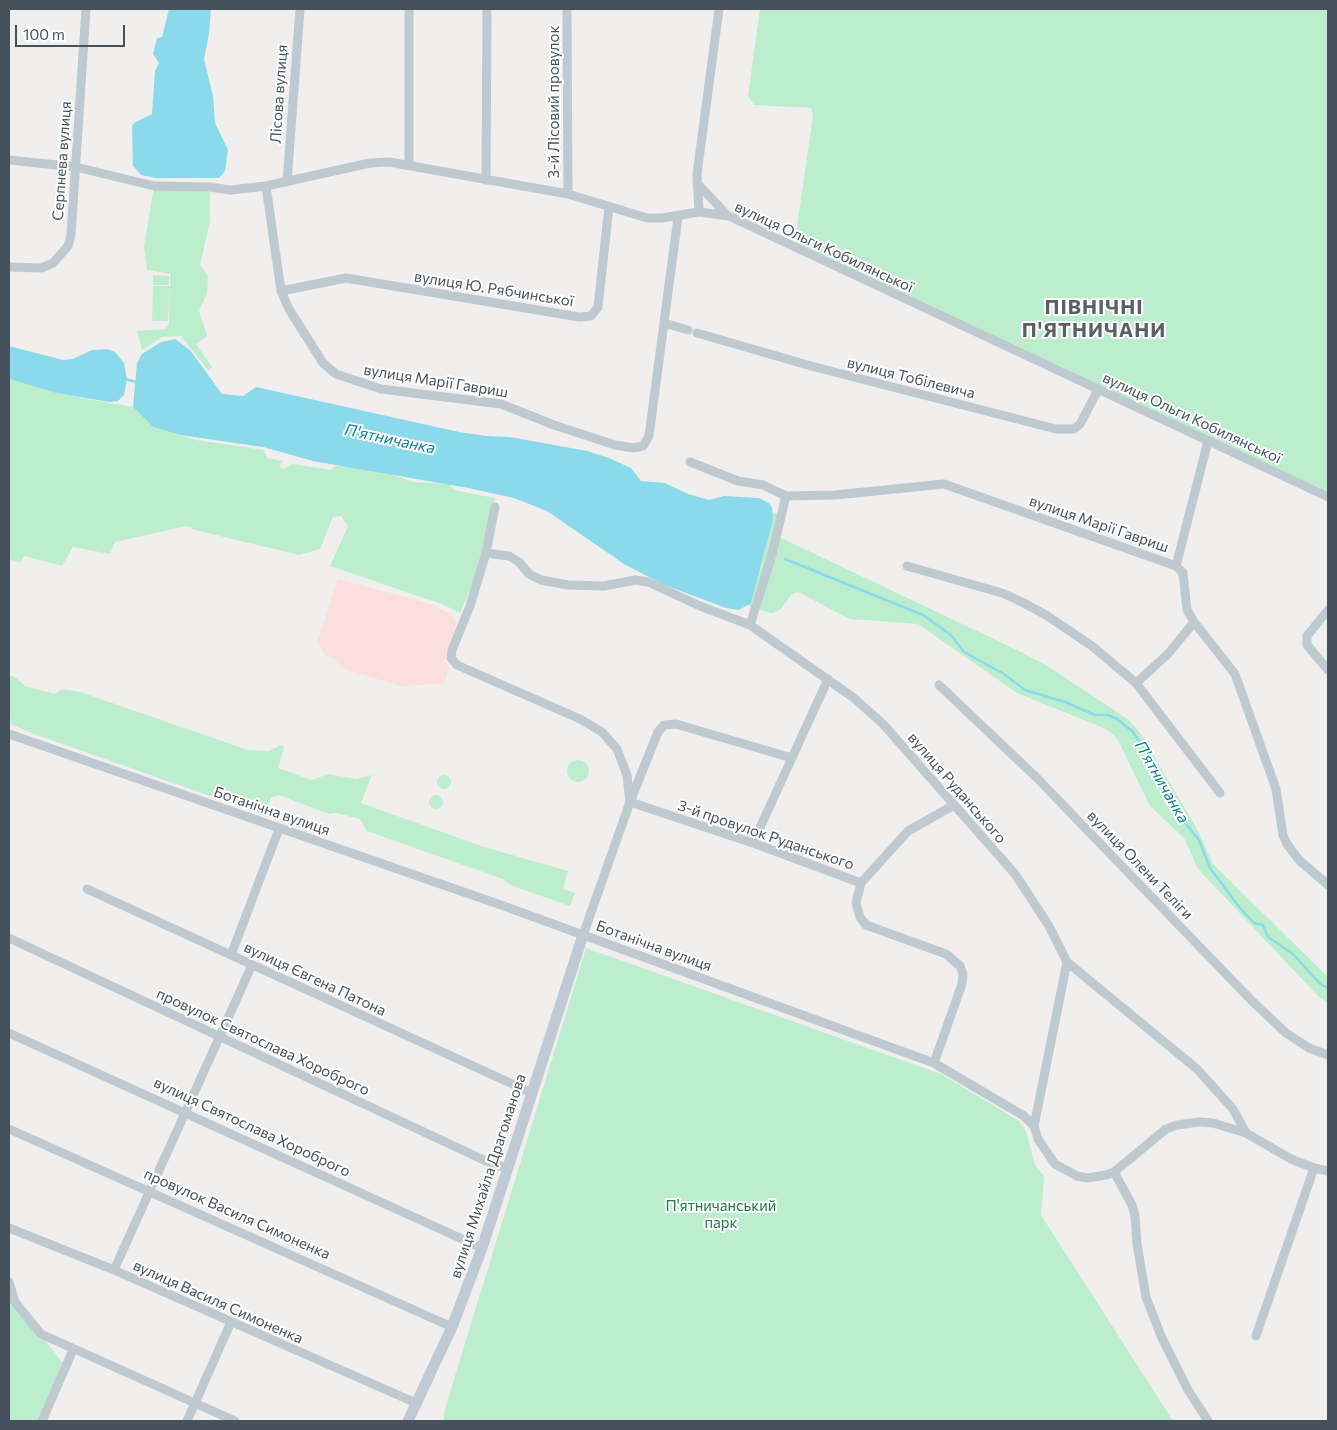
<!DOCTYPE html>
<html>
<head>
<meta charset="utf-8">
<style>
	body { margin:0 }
	#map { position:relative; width:1337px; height:1430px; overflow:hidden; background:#f1eeee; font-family:Commissioner,sans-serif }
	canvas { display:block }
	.frame { position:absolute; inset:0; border:10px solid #46525b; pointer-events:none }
	.scale { position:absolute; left:15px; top:25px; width:110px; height:22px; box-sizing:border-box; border:2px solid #46525b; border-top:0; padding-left:6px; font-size:15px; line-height:18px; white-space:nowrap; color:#46525b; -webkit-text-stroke:4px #fff; paint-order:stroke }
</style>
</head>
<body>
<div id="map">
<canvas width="1337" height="1430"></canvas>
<div class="frame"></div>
<div class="scale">100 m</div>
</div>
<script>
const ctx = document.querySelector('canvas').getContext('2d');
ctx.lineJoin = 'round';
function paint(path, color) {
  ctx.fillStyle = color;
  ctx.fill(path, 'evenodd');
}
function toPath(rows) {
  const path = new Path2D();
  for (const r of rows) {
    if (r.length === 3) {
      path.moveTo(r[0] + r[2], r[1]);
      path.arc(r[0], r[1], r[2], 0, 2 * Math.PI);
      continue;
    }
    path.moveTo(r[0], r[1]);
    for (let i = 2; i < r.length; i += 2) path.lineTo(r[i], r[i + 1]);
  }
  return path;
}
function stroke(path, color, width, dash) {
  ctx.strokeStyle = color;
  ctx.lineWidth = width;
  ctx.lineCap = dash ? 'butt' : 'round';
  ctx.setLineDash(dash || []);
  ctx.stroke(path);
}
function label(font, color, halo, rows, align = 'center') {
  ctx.font = font + ' Commissioner,sans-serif';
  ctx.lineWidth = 4;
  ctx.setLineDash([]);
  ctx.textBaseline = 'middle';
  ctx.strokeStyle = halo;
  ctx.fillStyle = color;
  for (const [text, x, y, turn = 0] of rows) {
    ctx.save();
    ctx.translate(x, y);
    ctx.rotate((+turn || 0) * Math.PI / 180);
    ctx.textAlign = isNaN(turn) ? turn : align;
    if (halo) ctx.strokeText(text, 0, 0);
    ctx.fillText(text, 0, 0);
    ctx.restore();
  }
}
paint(toPath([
	[338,579,431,604,454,616,457,623,444,661,449,668,444,684,400,686,342,668,334,659,325,655,317,643]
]), '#fadfde');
paint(toPath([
	[760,9,1328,9,1328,497,794,247,813,115,811,108,754,105,748,96],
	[154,186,210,187,210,221,200,265,208,276,207,294,199,311,207,336,196,344,212,367,208,370,181,336,162,337,142,350,137,331,166,329,169,324,170,287,168,321,152,321,153,286,170,286,170,274,147,270,144,246],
	[153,275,169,276,169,285,153,285],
	[9,379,56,393,133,407,153,427,196,440,264,450,267,458,283,461,279,467,284,469,293,464,330,470,336,466,357,462,413,482,449,484,454,490,495,498,488,536,477,575,460,613,442,604,330,566,348,526,341,516,333,517,320,549,299,555,191,529,192,527,186,526,115,542,110,554,73,547,62,566,24,556,20,563,9,559],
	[773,512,781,515,777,536,1019,651,1046,665,1129,720,1141,734,1197,829,1213,864,1328,977,1328,1003,1318,996,1198,869,1184,838,1150,806,1117,738,1106,729,1017,693,918,624,850,619,798,592,791,595,780,610,775,612,771,613,748,606,761,568],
	[9,675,15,677,25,686,54,694,62,689,80,692,248,750,269,751,281,745,284,747,278,768,312,780,328,774,356,779,372,775,361,803,484,847,568,871,563,889,575,893,570,906,510,885,503,879,367,831,360,819,336,813,329,814,279,795,271,798,268,807,272,813,270,817,34,734,12,725,9,716],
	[578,771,11],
	[444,782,7],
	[436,802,7],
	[586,948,941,1074,1019,1121,1026,1131,1035,1165,1044,1176,1041,1215,1173,1421,444,1421,444,1412],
	[9,1282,15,1302,66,1367,42,1421,9,1421]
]), '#bceece');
paint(toPath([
	[169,9,211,9,209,34,204,59,213,96,215,123,228,150,225,171,219,178,156,178,141,175,133,166,132,126,134,123,152,114,155,71,159,63,153,54,157,38,162,37],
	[175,339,190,350,222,394,243,396,256,387,459,432,486,436,510,437,587,451,609,458,631,468,641,481,665,483,688,494,709,500,724,496,759,498,770,504,772,508,773,520,751,603,739,610,726,608,662,584,624,564,547,511,514,498,468,488,313,461,263,447,180,435,153,427,133,407,137,363,142,354,161,342],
	[9,346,63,360,73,359,92,350,107,349,115,352,124,363,127,379,124,395,118,401,110,402,56,393,9,379]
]), '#8adaeb');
stroke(toPath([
	[125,379,136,382],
	[785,559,923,615,951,635,964,652,1004,674,1025,690,1065,702,1095,715,1108,715,1117,719,1132,731,1145,750,1177,813,1199,840,1210,868,1240,908,1254,923,1263,925,1268,937,1293,954,1320,984,1328,988]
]), '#8adaeb', 2.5);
stroke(toPath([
	[409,9,409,165],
	[567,9,568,194],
	[9,160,76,167,154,186,210,187,230,190,266,186,370,163,389,162,568,194,647,218,662,218,699,212,729,216,1328,497],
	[486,180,487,9],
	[287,182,300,9],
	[697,183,728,216],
	[266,186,281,291,289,309,323,363,336,374,381,389,501,404,554,425,615,445,633,448,643,446,649,436,678,217],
	[699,212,697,174,719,9],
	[9,267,41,268,53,263,68,246,71,235,86,9],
	[281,291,346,278,579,317,591,316,598,307,609,206],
	[664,323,688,330],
	[697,333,811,366,1056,429,1074,429,1080,424,1098,390],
	[690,462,738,481,763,485,786,496,835,495,944,484,1176,566,1183,573,1187,610,1194,622,1235,674,1276,789,1283,835,1287,844,1299,860,1328,885],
	[495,507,486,553,470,606,452,650,451,658,457,665,580,719,602,732,617,749,627,775,630,802],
	[486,553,509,556,519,562,529,574,541,580,568,585,604,586,635,580,648,582,700,606,750,625,854,698,883,724,1015,874,1049,926,1067,962,1197,1069,1233,1109,1246,1133],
	[907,566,1002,593,1020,601,1046,615,1092,646,1136,683,1220,793],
	[1176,566,1208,441],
	[1328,610,1307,636,1307,645,1328,670],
	[750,625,771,558,786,496],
	[1136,683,1168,654,1194,622],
	[939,685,1037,778,1252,1001,1286,1033,1309,1048,1328,1055],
	[9,734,501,905,934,1063,1024,1116,1034,1126,1038,1139,1055,1164,1077,1176,1087,1178,1106,1175,1114,1172,1166,1129,1177,1125,1199,1122,1213,1123,1246,1133,1291,1159,1314,1168,1328,1171],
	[630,802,753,843,861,883,908,831,954,805],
	[753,843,828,679],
	[861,883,856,903,860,917,866,925,946,954,960,966,963,974,962,984,934,1063],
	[87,889,532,1093],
	[583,935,630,802,658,732,664,725,676,724,792,758],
	[9,938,488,1162,507,1168],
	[231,955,279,829],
	[9,1033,482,1248],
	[1034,1126,1067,962],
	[9,1129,452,1327],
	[1114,1172,1132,1205,1135,1216,1137,1244,1146,1297,1161,1336,1188,1390,1208,1421],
	[9,1228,114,1270,416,1403],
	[114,1270,252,965],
	[9,1282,15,1302,41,1334,235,1421],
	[1256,1336,1314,1168],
	[42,1421,73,1350],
	[187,1421,231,1322]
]), '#bec9d0', 9);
stroke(toPath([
	[408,1421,452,1327,482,1248,583,935]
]), '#bfcad5', 11);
label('15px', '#46525b', '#fff', [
	["Лісова вулиця",279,94,-86],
	["3-й Лісовий провулок",554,102,-90],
	["Серпнева вулиця",62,161,-86],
	["вулиця Ольги Кобилянської",824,247,25],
	["вулиця Ю. Рябчинської",494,289,9],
	["вулиця Тобілевича",911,378,14],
	["вулиця Марії Гавриш",436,381,9],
	["вулиця Ольги Кобилянської",1192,418,25],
	["вулиця Марії Гавриш",1099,524,19],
	["вулиця Руданського",957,788,49],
	["Ботанічна вулиця",272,811,19],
	["3-й провулок Руданського",766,835,19],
	["вулиця Олени Теліги",1140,865,46],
	["Ботанічна вулиця",654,946,20],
	["вулиця Євгена Патона",315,979,25],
	["провулок Святослава Хороброго",263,1042,25],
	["вулиця Святослава Хороброго",252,1127,25],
	["вулиця Михайла Драгоманова",488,1176,-72],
	["провулок Василя Симоненка",237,1214,24],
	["вулиця Василя Симоненка",218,1302,24]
]);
label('15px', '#177c46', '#fff', [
	["П'ятничанський",721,1206],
	["парк",721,1223]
]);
label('italic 16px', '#0d8198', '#fff', [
	["П'ятничанка",390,439,12],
	["П'ятничанка",1162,782,60]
]);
ctx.letterSpacing = '1px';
label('bold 20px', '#5b5f63', '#fff', [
	["ПІВНІЧНІ",1094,307],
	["П'ЯТНИЧАНИ",1094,330]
]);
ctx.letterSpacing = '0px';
</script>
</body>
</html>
